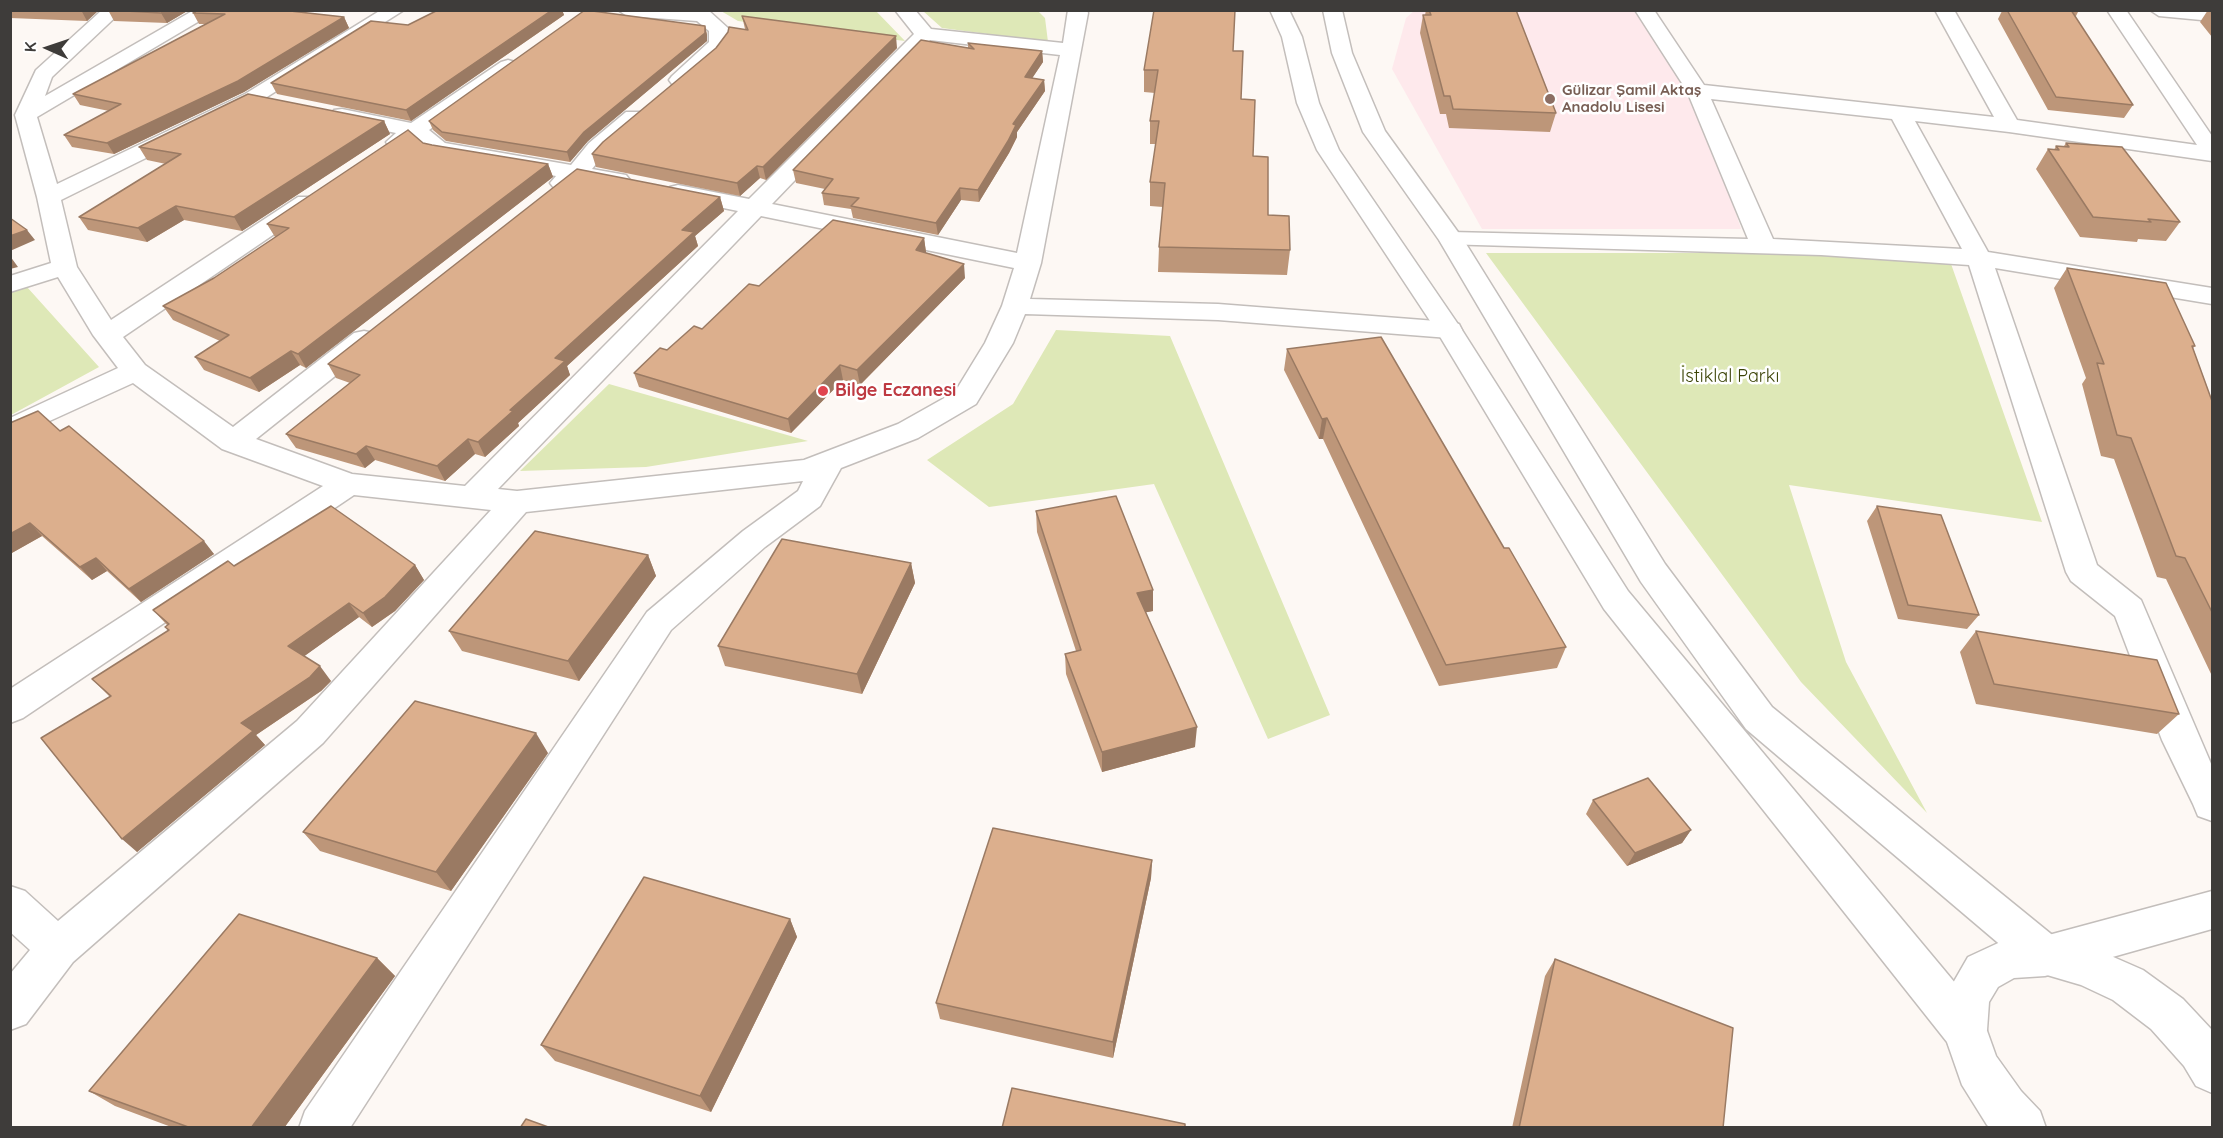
<!DOCTYPE html>
<html>
<head>
<meta charset="utf-8">
<style>
	body { margin:0 }
	#map { position:relative; width:2223px; height:1138px; overflow:hidden; background:#fdf8f4; font-family:Quicksand,sans-serif }
	canvas { display:block }
	.frame { position:absolute; inset:0; border:12px solid #3e3c3a; pointer-events:none }
	.north { position:absolute; left:18px; top:18px; width:60px; height:60px; -webkit-text-stroke:4px #fff; paint-order:stroke; rotate:273deg; font-size:16px; font-weight:700; line-height:24px; text-align:center; color:#3e3c3a }
	.north::after { content:''; display:block; margin:auto; width:21px; height:27px; background:#3e3c3a; clip-path:polygon(50% 0,100% 100%,50% 72%,0 100%) }
</style>
</head>
<body>
<div id="map">
<canvas width="2223" height="1138"></canvas>
<div class="frame"></div>
<div class="north">K</div>
</div>
<script>
const ctx = document.querySelector('canvas').getContext('2d');
ctx.lineJoin = 'round';
function paint(path, color) {
  ctx.fillStyle = color;
  ctx.fill(path, 'evenodd');
}
function toPath(rows) {
  const path = new Path2D();
  for (const r of rows) {
    path.moveTo(r[0], r[1]);
    for (let i = 2; i < r.length; i += 2) path.lineTo(r[i], r[i + 1]);
  }
  return path;
}
function stroke(path, color, width, dash) {
  ctx.strokeStyle = color;
  ctx.lineWidth = width;
  ctx.lineCap = dash ? 'butt' : 'round';
  ctx.setLineDash(dash || []);
  ctx.stroke(path);
}
function label(font, color, halo, rows, align = 'center') {
  ctx.font = font + ' Quicksand,sans-serif';
  ctx.lineWidth = 5;
  ctx.setLineDash([]);
  ctx.textBaseline = 'middle';
  ctx.strokeStyle = halo;
  ctx.fillStyle = color;
  for (const [text, x, y, turn = 0] of rows) {
    ctx.save();
    ctx.translate(x, y);
    ctx.rotate((+turn || 0) * Math.PI / 180);
    ctx.textAlign = isNaN(turn) ? turn : align;
    if (halo) ctx.strokeText(text, 0, 0);
    ctx.fillText(text, 0, 0);
    ctx.restore();
  }
}
paint(toPath([
	[1414,11,1639,11,1709,128,1741,229,1482,229,1392,69,1406,18]
]), '#fee9ec');
paint(toPath([
	[721,11,876,11,905,41,738,21],
	[923,11,1038,11,1045,18,1048,42,942,28],
	[1486,253,1890,253,1950,261,2042,522,1789,485,1846,662,1927,813,1801,682],
	[27,287,99,367,11,415,10,292],
	[1056,330,1170,336,1330,715,1268,739,1154,484,989,507,927,460,1013,404],
	[609,384,808,441,646,467,520,471]
]), '#dee8b7');
const minor = toPath([
	[102,10,123,10,52,77,45,96,194,10,218,10,37,117,57,184,245,94,381,10,404,10,259,102,61,200,77,267,111,320,298,197,314,197,318,202,314,207,123,337,145,365,233,427,354,333,364,331,374,333,378,339,374,345,256,439,352,474,465,486,738,211,670,197,666,192,670,187,678,185,749,199,914,34,895,10,915,10,931,29,1063,43,1068,10,1087,10,1088,13,1041,263,1030,299,1218,304,1449,322,1459,324,1462,330,1459,336,1449,338,1218,320,1025,314,1013,343,976,404,918,438,841,468,820,506,765,547,671,630,350,1128,299,1128,305,1111,647,612,743,531,798,491,803,481,526,512,323,743,73,962,26,1024,10,1030,10,974,30,950,10,932,10,886,25,891,58,921,297,721,491,510,354,495,23,718,10,723,10,689,323,486,222,449,133,383,10,439,10,418,118,368,93,335,58,277,10,292,10,276,51,263,37,197,15,115,36,70,102,10],
	[930,40,1060,55,1017,253,772,204,930,40],
	[761,216,1014,268,1002,306,985,343,955,392,898,424,804,460,517,491,498,489,761,216],
	[618,10,708,10,729,29,729,42,717,58,686,84,672,84,669,80,672,76,709,42,709,31,697,21,627,16,618,10],
	[1635,10,1654,10,1704,85,1994,117,1935,10,1954,10,2017,120,2197,145,2107,10,2126,10,2212,136,2212,161,2009,132,1915,121,1988,252,2212,288,2212,304,1995,268,2097,565,2141,600,2212,766,2212,821,2198,816,2193,804,2162,740,2115,616,2071,581,2066,572,1969,265,1821,255,1442,244,1439,239,1442,234,1451,232,1748,239,1687,91,1635,10],
	[1711,99,1892,119,1962,249,1773,239,1711,99],
	[2150,10,2212,10,2212,21,2159,16,2150,10],
	[508,60,515,62,518,66,515,70,429,130,445,143,571,165,589,143,626,112,642,112,645,117,642,122,605,153,592,169,626,175,630,180,626,185,618,187,580,180,562,190,554,188,550,183,556,176,430,154,414,140,405,147,389,147,386,142,396,133,334,120,331,115,334,110,342,109,411,123,501,62,508,60],
	[2212,891,2212,929,2045,976,2014,978,1998,987,1989,1002,1987,1030,1981,1046,1965,1052,1949,1046,1943,1030,1945,997,1968,957,2009,938,2045,936,2212,891]
]);
const major = toPath([
	[1270,10,1289,10,1302,37,1319,103,1339,150,1462,330,1628,591,1981,1014,1996,1056,2021,1091,2040,1111,2046,1128,1990,1128,1987,1125,1962,1085,1947,1042,1604,609,1436,330,1317,150,1297,103,1282,37,1270,10],
	[1323,10,1342,10,1352,53,1385,131,1463,239,1665,564,1772,707,2056,938,2086,945,2143,970,2183,999,2212,1030,2212,1093,2196,1086,2184,1066,2151,1029,2113,1000,2081,985,2030,970,1746,729,1641,582,1439,240,1363,132,1332,53,1323,10]
]);
stroke(minor, '#c3bebb', 3);
stroke(major, '#c3bebb', 3);
paint(minor, '#fff');
paint(major, '#fff');
paint(toPath([
	[10,10,99,10,87,21,10,18],
	[108,10,189,10,167,23,114,21],
	[438,10,562,10,564,15,411,121,277,94,271,83,408,25],
	[1426,10,1516,10,1556,113,1550,132,1449,128,1446,114,1440,114,1420,33,1423,15,1425,15],
	[2002,10,2079,10,2075,18,2133,105,2124,118,2048,110,1998,19,2002,11],
	[2208,10,2212,10,2212,37,2200,22],
	[193,13,344,17,349,28,244,92,114,154,72,147,64,135,109,111,80,105,73,94,207,24,199,24],
	[742,16,897,48,766,180,760,178,740,196,596,167,592,154,716,48,745,29],
	[705,26,707,35,707,41,588,141,570,162,446,141,433,130,429,121],
	[968,43,1042,51,1043,62,1032,78,1044,80,1045,91,1017,132,1017,137,1009,153,979,202,961,200,938,235,853,218,851,209,824,205,822,193,825,189,796,183,793,170,968,48],
	[1233,51,1241,99,1253,156,1268,215,1290,250,1287,275,1158,272,1159,247,1163,207,1150,206,1150,182,1156,144,1150,144,1150,121,1155,93,1144,92,1144,70],
	[384,121,390,134,242,231,184,220,147,242,88,230,79,217,166,164,147,160,139,147],
	[423,143,432,145,548,164,553,177,306,368,300,365,259,392,204,370,195,357,220,341,173,320,163,306,214,278,275,237,267,224],
	[2066,143,2180,222,2166,241,2138,239,2137,242,2080,237,2036,169,2048,149,2054,150,2056,146,2064,146],
	[720,197,724,211,695,236,698,246,567,366,570,375,518,423,519,426,485,457,475,454,445,481,375,460,365,468,296,448,286,434,350,383,336,378,328,364],
	[924,238,926,253,965,278,860,385,843,380,791,433,639,387,634,373,667,350,702,329,759,286],
	[2067,268,2195,346,2193,348,2212,401,2212,676,2166,579,2157,577,2114,459,2101,456,2082,384,2086,378,2054,288],
	[1287,349,1504,548,1566,647,1557,668,1439,686,1323,439,1319,439,1284,370],
	[60,431,214,554,141,602,107,571,92,580,42,536,10,554],
	[1877,506,1979,615,1967,629,1898,619,1867,521],
	[1036,511,1153,590,1153,611,1146,612,1195,747,1102,772,1066,674,1065,654,1076,651,1037,532],
	[648,555,656,576,579,681,462,651,449,631],
	[911,563,915,583,862,694,725,666,718,646],
	[415,565,424,580,395,611,372,627,359,617,304,656,331,681,321,691,256,735,265,745,137,852,110,697,92,679,168,631,165,627,167,625,153,610,234,566],
	[1976,631,2179,714,2157,734,1976,704,1960,652],
	[548,753,451,891,320,851,303,832],
	[1593,800,1691,830,1682,843,1627,866,1586,814],
	[1152,860,1151,878,1113,1058,940,1019,936,1003],
	[790,919,797,937,711,1112,555,1061,541,1045],
	[377,958,395,976,284,1128,174,1128,115,1106,89,1091],
	[1555,959,1723,1128,1512,1128,1545,976]
]), '#bd9679');
paint(toPath([
	[81,10,99,10,87,21],
	[165,10,189,10,167,23,161,13],
	[552,10,562,10,564,15,411,121,406,110],
	[344,17,349,28,244,92,114,154,107,143],
	[705,26,707,35,707,41,588,141,570,162,567,152,584,132],
	[896,36,897,48,766,180,763,167],
	[1042,51,1043,62,1025,89,1025,77],
	[1044,80,1045,91,1017,132,1017,137,1009,153,979,202,978,190,1013,124],
	[384,121,390,134,242,231,234,217],
	[548,164,553,177,306,368,298,354],
	[757,166,760,178,740,196,737,183],
	[960,188,961,200,938,235,936,223],
	[720,197,724,211,695,236,698,246,567,366,570,375,518,423,519,426,485,457,478,442,510,410,555,358,682,230],
	[176,206,184,220,147,242,138,228],
	[27,230,35,240,10,251,10,236],
	[924,238,926,252,918,264,916,250],
	[10,256,18,267,10,269],
	[964,264,965,278,860,385,857,370],
	[291,351,300,365,259,392,250,378],
	[840,365,843,380,791,433,788,419],
	[1327,418,1323,439,1319,439,1322,419],
	[468,439,475,454,445,481,437,466],
	[366,446,375,460,365,468,356,454],
	[30,523,42,536,10,554,10,534],
	[204,541,214,554,141,602,129,589],
	[648,555,656,576,579,681,568,661],
	[96,558,107,571,92,580,80,567],
	[911,563,915,583,862,694,857,674],
	[415,565,424,580,395,611,372,627,363,613],
	[1153,590,1153,611,1137,614,1137,593],
	[349,603,359,617,299,660,288,646],
	[320,666,331,681,321,691,256,735,265,745,137,852,122,839,241,723],
	[1197,727,1195,747,1102,772,1102,752],
	[536,733,548,753,451,891,436,872],
	[1691,830,1682,843,1627,866,1635,853],
	[1152,860,1151,878,1113,1058,1113,1042],
	[790,919,797,937,711,1112,700,1096],
	[377,958,395,976,284,1128,251,1128]
]), '#9a7a63');
const building = toPath([
	[108,10,165,10,161,13,108,10],
	[198,10,281,10,344,17,238,81,107,143,64,135,121,104,73,94,225,14,193,13,198,10],
	[438,10,552,10,406,110,271,83,371,21,408,25,438,10],
	[585,10,705,26,705,33,584,132,567,152,442,132,429,121,585,10],
	[1154,10,1235,10,1233,51,1243,51,1241,99,1255,100,1253,156,1268,157,1268,215,1289,216,1290,250,1159,247,1165,183,1150,182,1159,121,1150,121,1158,70,1144,70,1154,10],
	[1429,10,1516,10,1556,113,1453,109,1450,96,1444,96,1423,15,1431,15,1429,10],
	[2007,10,2071,10,2133,105,2056,97,2007,10],
	[742,16,896,36,763,167,757,166,737,183,592,154,603,142,716,48,728,32,729,27,748,30,742,16],
	[921,40,974,49,968,43,1042,51,1025,77,1044,80,1013,124,1016,125,1008,141,978,190,960,188,936,223,851,206,859,198,822,193,833,179,793,170,921,40],
	[248,94,384,121,234,217,176,206,138,228,79,217,181,154,139,147,248,94],
	[408,130,423,143,432,145,548,164,298,354,291,351,250,378,195,357,229,335,163,306,214,278,289,228,267,224,408,130],
	[2066,143,2122,147,2180,222,2148,219,2151,222,2093,217,2048,149,2059,150,2056,146,2069,147,2066,143],
	[577,169,720,197,682,230,694,232,555,358,565,361,510,410,513,411,478,442,468,439,437,466,366,446,356,454,286,434,360,375,328,364,577,169],
	[10,218,27,230,10,236,10,218],
	[833,220,924,238,916,250,964,264,857,370,840,365,788,419,634,373,660,348,667,350,694,326,702,329,749,284,759,286,833,220],
	[2067,268,2166,283,2195,346,2192,346,2212,401,2212,612,2185,558,2176,556,2131,438,2117,435,2097,363,2104,364,2067,268],
	[1381,337,1504,548,1509,548,1566,647,1446,665,1327,418,1322,419,1287,349,1381,337],
	[38,411,60,431,69,426,204,541,129,589,96,558,80,567,30,523,10,534,10,423,38,411],
	[1116,496,1153,590,1137,593,1197,727,1102,752,1065,654,1081,650,1036,511,1116,496],
	[331,506,415,565,385,597,363,613,349,603,288,646,320,666,310,677,241,723,253,731,122,839,41,738,111,696,92,679,169,630,165,627,169,624,153,610,228,561,234,566,331,506],
	[1877,506,1941,515,1979,615,1908,605,1877,506],
	[535,531,648,555,568,661,449,631,535,531],
	[782,539,911,563,857,674,718,646,782,539],
	[1976,631,2157,660,2179,714,1994,684,1976,631],
	[415,701,536,733,436,872,303,832,415,701],
	[1648,778,1691,830,1635,853,1593,800,1648,778],
	[993,828,1152,860,1113,1042,936,1003,993,828],
	[644,877,790,919,700,1096,541,1045,644,877],
	[239,914,377,958,251,1128,191,1128,89,1091,239,914],
	[1555,959,1733,1028,1723,1128,1519,1128,1555,959],
	[1012,1088,1185,1124,1185,1128,1002,1128,1012,1088],
	[526,1119,551,1128,520,1128,526,1119]
]);
paint(building, '#dcaf8d');
stroke(building, '#9a7a63', 1.5);
for (const [x, y, r, color] of [
	[1550,99,6,"#8d6e63"],
	[823,391,6,"#e0444e"]
]) {
  const dot = new Path2D();
  dot.arc(x, y, r, 0, 2 * Math.PI);
  ctx.fillStyle = color;
  ctx.fill(dot);
  stroke(dot, '#fff', 2);
}
label('bold 15px', '#785e54', '#fff', [
	["Gülizar Şamil Aktaş",1562,90],
	["Anadolu Lisesi",1562,107]
], 'left');
label('18px', '#3b4306', '#fff', [
	["İstiklal Parkı",1730,377]
]);
label('bold 18px', '#be3a42', '#fff', [
	["Bilge Eczanesi",835,391]
], 'left');
</script>
</body>
</html>
